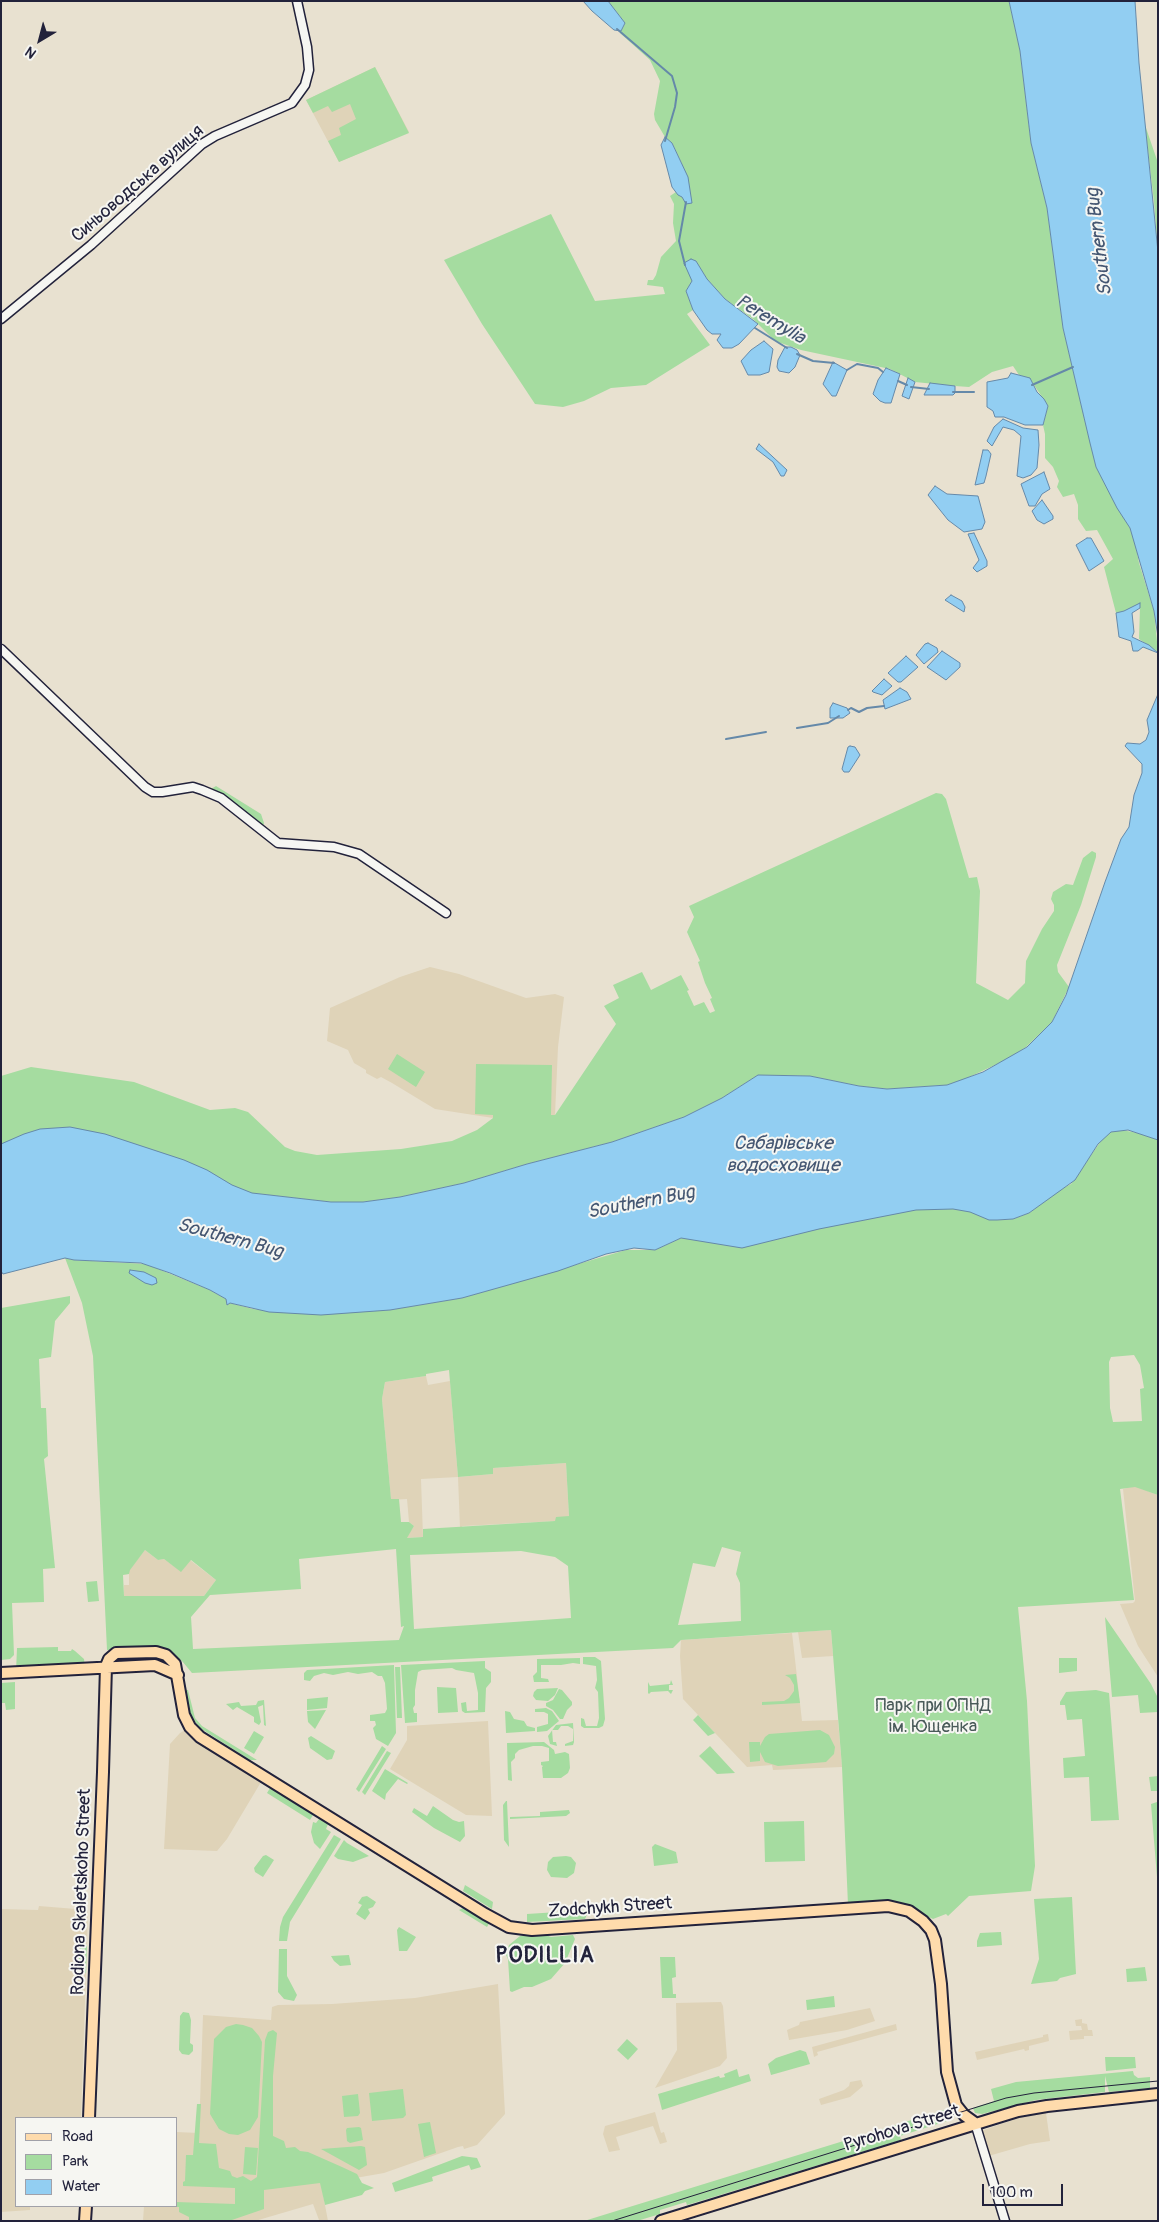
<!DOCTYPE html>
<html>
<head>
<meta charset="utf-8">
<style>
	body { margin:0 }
	#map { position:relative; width:1159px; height:2222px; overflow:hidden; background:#e8e1d0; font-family:Pangolin,sans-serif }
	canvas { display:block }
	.frame { position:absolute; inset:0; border:2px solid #22223b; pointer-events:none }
	.legend { position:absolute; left:15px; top:2117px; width:162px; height:90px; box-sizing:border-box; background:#f6f6f2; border:1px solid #a1a1a9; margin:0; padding:6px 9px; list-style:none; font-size:15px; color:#22223b }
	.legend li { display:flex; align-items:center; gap:10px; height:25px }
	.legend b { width:25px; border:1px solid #a1a1a9 }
	.north { position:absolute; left:15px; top:15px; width:50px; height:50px; -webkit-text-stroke:4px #f6f6f2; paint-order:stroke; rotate:217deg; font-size:14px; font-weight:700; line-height:20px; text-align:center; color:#22223b }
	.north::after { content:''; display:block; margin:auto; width:18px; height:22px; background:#22223b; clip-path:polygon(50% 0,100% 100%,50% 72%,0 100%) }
	.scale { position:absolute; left:982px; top:2184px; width:81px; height:22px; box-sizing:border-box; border:2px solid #22223b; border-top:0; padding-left:6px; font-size:15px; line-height:18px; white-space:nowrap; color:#22223b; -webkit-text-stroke:4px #f6f6f2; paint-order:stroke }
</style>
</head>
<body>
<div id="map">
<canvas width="1159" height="2222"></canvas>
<div class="frame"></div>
<ul class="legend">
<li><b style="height:6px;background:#fedbac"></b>Road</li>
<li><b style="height:14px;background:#a5dca0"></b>Park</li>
<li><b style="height:14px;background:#92cef2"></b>Water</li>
</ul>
<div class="north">N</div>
<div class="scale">100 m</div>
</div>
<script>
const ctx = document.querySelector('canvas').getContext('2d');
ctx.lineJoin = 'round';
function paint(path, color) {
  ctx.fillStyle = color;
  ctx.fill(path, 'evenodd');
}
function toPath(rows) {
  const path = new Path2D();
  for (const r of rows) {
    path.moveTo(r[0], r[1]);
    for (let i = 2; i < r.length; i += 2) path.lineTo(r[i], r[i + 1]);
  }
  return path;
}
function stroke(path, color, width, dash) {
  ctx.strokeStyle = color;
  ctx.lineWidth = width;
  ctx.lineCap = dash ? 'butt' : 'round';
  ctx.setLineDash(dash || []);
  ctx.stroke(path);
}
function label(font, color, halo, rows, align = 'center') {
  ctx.font = font + ' Pangolin,sans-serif';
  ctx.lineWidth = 4;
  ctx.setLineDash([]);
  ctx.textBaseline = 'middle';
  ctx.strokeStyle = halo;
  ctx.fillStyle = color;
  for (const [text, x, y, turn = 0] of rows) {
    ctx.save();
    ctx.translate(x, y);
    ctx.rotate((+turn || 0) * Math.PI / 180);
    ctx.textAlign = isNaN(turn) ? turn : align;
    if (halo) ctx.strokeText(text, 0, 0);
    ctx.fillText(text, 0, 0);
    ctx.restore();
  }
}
paint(toPath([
	[375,67,409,132,339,162,306,100],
	[430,967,459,974,526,998,555,994,564,997,558,1047,555,1115,493,1118,435,1109,392,1083,381,1077,377,1079,366,1073,366,1070,354,1063,348,1050,327,1041,330,1008,400,977],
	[426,1376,428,1385,450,1381,458,1477,493,1474,493,1468,566,1463,569,1516,556,1521,463,1526,460,1528,458,1477,421,1479,423,1537,406,1538,414,1526,409,1522,407,1499,391,1500,382,1399,385,1382],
	[1135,1486,1158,1495,1158,1677,1138,1646,1120,1604,1133,1603,1135,1601,1123,1489],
	[145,1550,158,1560,164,1559,181,1571,190,1560,216,1580,204,1596,124,1596,124,1585,129,1585,129,1570],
	[831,1630,833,1656,802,1658,798,1632],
	[792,1633,802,1721,838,1720,842,1767,773,1770,772,1765,747,1767,683,1699,680,1656,681,1640],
	[488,1721,492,1816,466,1815,390,1769,407,1740,407,1726],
	[190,1727,264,1777,227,1839,217,1851,164,1849,170,1744,180,1733],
	[39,1906,88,1910,87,1946,80,1946,78,1972,86,1973,81,2118,16,2118,16,2206,30,2206,30,2210,1,2212,1,1909,38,1910],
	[498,1984,505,2114,477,2145,464,2149,463,2146,458,2147,384,2173,321,2184,328,2221,319,2220,313,2204,255,2221,143,2221,144,2206,176,2206,176,2132,199,2133,203,2015,271,2020,272,2007,278,2005,332,2004,415,1998],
	[721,2002,723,2006,727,2058,720,2066,655,2088,677,2050,676,2003],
	[870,2008,875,2021,847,2030,789,2040,787,2030,799,2025,800,2022],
	[1082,2019,1082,2023,1087,2024,1088,2030,1092,2030,1093,2036,1084,2036,1084,2039,1070,2040,1069,2031,1082,2030,1081,2026,1076,2026,1075,2020],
	[896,2024,897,2030,817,2052,818,2055,814,2057,812,2047],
	[1048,2034,1049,2041,1029,2046,1029,2050,1025,2051,1024,2049,977,2060,975,2052,1043,2037,1043,2035],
	[861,2080,863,2086,850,2097,821,2105,819,2099,844,2090,849,2086,850,2082],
	[655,2112,661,2133,664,2132,667,2142,660,2144,653,2126,616,2137,620,2150,609,2152,603,2134,605,2126],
	[1046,2113,1050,2141,1030,2144,985,2157,978,2132,1024,2116]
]), '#dfd3b8');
paint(toPath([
	[608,1,1009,1,1020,51,1031,143,1047,208,1063,328,1096,467,1130,528,1135,541,1139,563,1154,611,1158,652,1139,639,1140,608,1116,613,1104,567,1113,559,1097,530,1086,531,1078,519,1078,505,1074,494,1063,497,1057,487,1059,481,1053,467,1045,458,1045,434,1043,425,1048,406,1030,379,1019,375,1013,366,992,372,969,387,955,386,915,382,890,369,801,350,775,341,753,319,725,299,707,279,696,262,692,281,686,291,693,310,687,314,710,345,646,385,611,388,584,401,563,407,535,404,482,324,444,260,551,214,595,301,665,294,663,287,647,285,648,280,653,280,656,275,661,257,676,241,673,223,674,204,670,196,676,192,678,195,682,164,672,143,665,137,655,120,654,114,660,81,650,60,620,33,625,23],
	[375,67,409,133,339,162,328,141,341,135,339,128,356,119,350,104,332,112,328,106,313,113,306,100],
	[1145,125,1158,163,1158,252,1154,202],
	[216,786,261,814,264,823,263,827,211,789],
	[936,793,942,794,946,799,969,878,977,877,980,891,976,983,1008,1000,1025,983,1026,961,1042,929,1054,911,1054,905,1051,899,1053,892,1066,884,1073,885,1083,858,1092,851,1096,853,1096,857,1081,905,1057,965,1058,972,1069,987,1052,1022,1026,1047,1010,1058,965,1079,947,1085,887,1089,859,1086,810,1076,758,1075,722,1098,684,1117,612,1142,527,1164,464,1183,400,1197,363,1202,331,1202,259,1194,250,1201,1,1150,1,1076,31,1067,134,1082,210,1110,235,1108,248,1112,285,1147,295,1151,317,1155,401,1149,452,1141,477,1130,493,1118,493,1115,475,1114,476,1064,552,1065,551,1115,555,1115,616,1024,604,1006,619,998,613,985,642,972,651,990,681,975,689,990,687,991,694,1006,704,1002,710,1013,715,1011,710,999,712,998,705,983,698,962,700,961,687,932,694,917,689,906],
	[397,1054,425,1072,416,1087,388,1069],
	[1122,1130,1143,1134,1158,1140,1158,1495,1135,1487,1120,1489,1134,1600,1018,1607,1027,1701,1035,1866,1031,1891,969,1896,948,1916,946,1914,933,1919,901,1904,848,1905,842,1767,831,1630,681,1640,673,1648,192,1673,182,1661,164,1648,107,1650,93,1356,82,1303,65,1258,74,1260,146,1264,210,1290,226,1299,227,1305,230,1303,253,1309,282,1312,390,1310,462,1298,626,1250,655,1250,681,1238,696,1239,929,1196,997,1220,1013,1219,1029,1213,1058,1191,1071,1184,1103,1138,1111,1132],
	[1134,1355,1140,1365,1144,1388,1140,1389,1142,1421,1113,1422,1110,1408,1109,1362,1111,1357],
	[449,1370,458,1477,493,1474,493,1468,566,1463,569,1516,556,1517,555,1521,423,1529,423,1537,407,1538,414,1526,409,1522,401,1522,399,1499,391,1499,382,1399,385,1382,426,1376,426,1374],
	[722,1547,741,1552,736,1574,740,1583,741,1621,678,1625,693,1563,715,1567],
	[396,1549,401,1627,404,1626,399,1640,193,1649,191,1617,210,1595,301,1589,299,1559],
	[145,1550,158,1560,164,1559,181,1572,191,1560,216,1580,204,1596,124,1596,123,1575,129,1574,130,1570],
	[521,1551,555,1557,568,1566,571,1618,414,1629,410,1555],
	[70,1296,70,1303,55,1321,51,1357,39,1359,41,1408,46,1408,48,1456,44,1459,55,1568,43,1569,44,1602,12,1603,14,1655,10,1659,1,1660,1,1308],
	[97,1581,99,1601,88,1602,86,1582],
	[1105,1617,1151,1684,1158,1698,1158,1712,1140,1713,1138,1695,1112,1697],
	[58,1647,58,1651,71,1651,72,1649,75,1651,84,1659,85,1667,16,1672,17,1648],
	[116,1657,161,1657,170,1665,116,1665],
	[583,1657,595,1657,601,1661,605,1719,603,1726,599,1728,584,1728,581,1726,581,1718,584,1719,586,1726,597,1726,599,1718,598,1692,595,1688,597,1680,596,1666,583,1664],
	[580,1658,580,1664,573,1663,561,1665,541,1665,541,1678,548,1679,549,1682,534,1682,533,1676,537,1672,537,1659],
	[1059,1658,1077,1658,1077,1671,1059,1673],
	[485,1661,485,1668,491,1672,491,1682,486,1688,485,1712,465,1713,462,1711,461,1703,466,1702,467,1711,478,1710,478,1693,474,1673,456,1670,452,1668,422,1670,418,1672,415,1690,415,1705,413,1708,414,1713,417,1713,417,1722,405,1723,401,1665],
	[394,1665,396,1733,388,1746,376,1739,373,1728,376,1725,375,1721,370,1721,370,1715,385,1713,387,1709,385,1683,382,1676,378,1676,372,1672,358,1674,348,1672,333,1675,324,1673,314,1676,310,1681,304,1680,304,1673,307,1670],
	[395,1667,400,1667,402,1718,397,1718],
	[796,1674,800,1703,762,1705,762,1702,784,1701,789,1698,794,1691,794,1685,790,1678,785,1675],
	[671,1680,673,1685,669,1685,669,1690,673,1690,671,1694,668,1691,651,1692,649,1694,648,1693,648,1682,650,1686,670,1684],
	[15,1682,15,1709,6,1710,5,1703,1,1703,1,1683],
	[437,1687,456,1688,458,1712,438,1713],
	[558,1688,555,1695,548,1701,536,1700,533,1696,534,1692,537,1689],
	[559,1689,562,1690,572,1702,572,1705,567,1710,563,1719,560,1719,553,1710,546,1706,546,1703,553,1700],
	[185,1690,188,1690,195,1718,202,1726,257,1760,250,1760,200,1728,191,1716],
	[1096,1690,1109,1693,1119,1820,1091,1821,1089,1777,1064,1778,1063,1758,1085,1756,1082,1719,1067,1720,1065,1705,1060,1705,1060,1702,1066,1692],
	[328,1697,327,1708,307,1710,307,1699],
	[264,1700,266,1726,264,1725,263,1705,258,1707,261,1722,259,1725,254,1722,254,1717,237,1707,233,1710,226,1704,239,1702,241,1706,256,1705,258,1701],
	[546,1708,552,1711,559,1721,547,1731,537,1732,537,1727,548,1724,548,1714,544,1712,535,1712,535,1709],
	[307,1711,326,1710,315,1729,308,1722],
	[505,1711,510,1712,514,1719,524,1721,527,1726,535,1728,535,1731,506,1733],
	[698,1715,715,1733,708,1736,693,1720],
	[573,1723,574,1742,573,1745,565,1746,565,1744,573,1741,573,1729,568,1726,561,1726,558,1730,552,1730,553,1742,556,1742,557,1746,550,1744,548,1736,556,1725],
	[820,1730,829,1735,835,1747,834,1754,826,1762,778,1766,765,1762,760,1752,760,1761,750,1762,749,1742,760,1742,760,1746,765,1737,769,1734],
	[254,1731,264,1737,254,1754,244,1748],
	[311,1736,335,1751,332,1759,327,1760,310,1748,308,1738],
	[544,1742,554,1750,555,1754,565,1752,569,1754,570,1768,568,1773,561,1778,543,1778,542,1767,543,1766,541,1765,541,1762,549,1761,549,1748,542,1746,533,1746,519,1750,515,1754,515,1758,511,1762,512,1781,508,1780,507,1743],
	[382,1746,386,1749,359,1792,356,1789],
	[710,1746,735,1773,717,1774,699,1756],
	[387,1751,391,1753,365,1795,362,1792],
	[385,1769,408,1783,407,1784,398,1779,386,1794,385,1800,372,1791],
	[1158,1776,1158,1877,1157,1877,1151,1804,1157,1802,1157,1791,1151,1791,1149,1777],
	[270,1788,313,1815,310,1820,267,1793],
	[506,1801,507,1801,509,1847,504,1840,503,1805],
	[433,1806,453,1820,459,1822,464,1821,465,1836,460,1842,434,1828,412,1812,414,1808,427,1816],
	[569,1810,570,1813,566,1816,510,1819,510,1817,540,1816,540,1812],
	[319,1819,328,1824,326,1829,331,1832,320,1849,314,1843,311,1832,313,1822,316,1823],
	[804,1821,805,1861,765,1862,764,1822],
	[334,1835,341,1839,290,1922,287,1941,279,1941,280,1927,283,1917],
	[344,1840,347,1843,369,1856,353,1862,338,1859,334,1856],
	[655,1844,676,1852,678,1863,654,1866,652,1847],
	[266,1855,274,1860,263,1877,255,1872,254,1868,263,1856],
	[566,1856,571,1857,576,1863,574,1873,567,1878,551,1877,547,1870,548,1862,553,1857],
	[465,1885,493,1902,492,1909,463,1891],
	[367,1896,376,1902,373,1907,368,1909,370,1913,365,1920,356,1914,362,1905,358,1903,362,1897],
	[1072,1897,1076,1974,1060,1978,1057,1981,1031,1984,1039,1959,1034,1899],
	[465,1907,490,1922,487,1927,459,1910],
	[589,1910,585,1919,527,1922,527,1914],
	[399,1927,416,1937,407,1951,399,1951,397,1930],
	[1001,1932,1002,1945,977,1947,977,1941,980,1933],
	[546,1935,551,1937,573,1935,575,1939,565,1963,551,1979,532,1987,524,1987,512,1992,510,1991,508,1959,506,1955,509,1945,520,1936],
	[80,1945,87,1946,86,1973,78,1972],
	[279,1949,287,1949,287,1976,297,1995,294,2001,284,1999,278,1992],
	[349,1955,351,1965,340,1966,334,1961,331,1956],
	[660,1957,675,1957,676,1977,672,1978,673,1994,676,1994,676,1998,662,1998],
	[1145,1967,1147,1981,1127,1982,1126,1969],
	[834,1996,835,2007,807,2010,806,2000],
	[183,2012,189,2013,191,2020,190,2043,193,2045,193,2051,189,2055,182,2054,179,2050,180,2016],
	[236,2024,243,2025,252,2028,259,2036,262,2042,258,2117,250,2130,238,2135,229,2134,219,2129,210,2114,214,2039,226,2027],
	[273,2030,277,2033,273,2076,273,2136,284,2141,286,2148,295,2147,300,2151,308,2152,342,2167,357,2174,362,2183,374,2188,365,2191,362,2195,325,2205,320,2183,264,2190,264,2209,229,2221,189,2221,189,2217,179,2212,179,2207,175,2207,176,2202,235,2204,235,2188,183,2186,183,2182,185,2181,186,2155,193,2155,197,2104,201,2104,199,2143,216,2144,219,2168,230,2171,232,2176,237,2178,243,2176,251,2181,257,2177,265,2040,268,2032],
	[627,2039,638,2049,628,2060,617,2050],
	[800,2050,806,2052,810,2064,771,2075,768,2064,776,2058],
	[1105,2057,1135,2057,1136,2068,1106,2071],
	[737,2069,739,2077,749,2074,751,2081,662,2110,658,2094,719,2076,720,2078,725,2077,724,2074],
	[1133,2071,1134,2075,1138,2078,1150,2077,1150,2088,1109,2092,1105,2076,1105,2092,1036,2100,982,2114,975,2113,973,2108,994,2101,991,2089,1016,2082],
	[403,2089,406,2115,403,2118,372,2121,369,2093],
	[358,2094,360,2113,358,2116,344,2117,342,2096],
	[944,2110,947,2121,900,2136,901,2140,687,2205,686,2202,660,2210,660,2214,637,2221,584,2221],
	[430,2122,436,2153,424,2157,418,2124],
	[359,2127,361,2128,363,2140,350,2143,347,2141,346,2130,347,2128],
	[361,2146,365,2147,367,2165,359,2170,321,2149],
	[245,2147,258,2148,256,2175,243,2174],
	[462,2156,477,2158,481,2167,471,2170,469,2165,432,2177,433,2181,395,2192,392,2183]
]), '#a5dca0');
const water = toPath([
	[583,1,608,1,625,23,621,31,614,30,592,11,583,1],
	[1009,1,1135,1,1139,63,1158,252,1158,637,1154,611,1130,528,1117,508,1096,467,1090,443,1063,328,1047,208,1031,143,1020,51,1009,1],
	[665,137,672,143,688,177,692,203,686,204,682,197,678,195,672,187,661,145,665,137],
	[691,259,696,261,707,279,725,299,758,324,739,344,732,348,723,348,717,340,721,334,712,334,707,330,693,310,686,291,692,281,684,263,691,259],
	[764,341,773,349,769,372,760,375,748,375,741,361,751,350,764,341],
	[785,347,791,347,797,350,800,355,795,367,789,373,779,371,777,367,778,360,785,347],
	[833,362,847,370,836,396,832,396,823,384,833,362],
	[886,368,900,374,891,403,885,403,880,401,873,394,878,380,886,368],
	[1011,373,1030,378,1037,392,1044,399,1048,406,1043,425,1025,425,1004,417,995,417,993,411,987,407,987,382,1008,378,1011,373],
	[908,378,915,382,909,399,902,396,908,378],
	[930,383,955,386,955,393,953,395,924,395,930,383],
	[1003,419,1023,428,1038,430,1039,445,1037,468,1031,475,1023,478,1017,476,1021,436,1014,430,1003,427,992,446,987,441,994,427,1003,419],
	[759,444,787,470,784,476,781,476,773,462,756,449,759,444],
	[983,450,988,450,991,454,986,476,984,483,975,485,983,450],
	[1044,472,1050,489,1042,494,1035,506,1029,506,1021,484,1044,472],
	[935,486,947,494,978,496,985,522,982,529,964,532,948,520,928,495,935,486],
	[1042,500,1053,516,1053,519,1044,524,1037,520,1032,511,1042,500],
	[974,533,987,561,987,566,977,572,973,568,979,560,968,534,974,533],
	[1087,538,1091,538,1104,561,1089,571,1076,545,1087,538],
	[951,595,962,601,965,607,964,612,945,600,951,595],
	[1140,603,1140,608,1132,613,1134,632,1132,637,1149,645,1158,653,1143,647,1138,651,1133,651,1131,641,1119,637,1116,613,1124,611,1140,603],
	[928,643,937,648,938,652,924,664,916,655,925,644,928,643],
	[942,651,960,663,960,667,946,680,927,667,942,651],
	[906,656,918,667,901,682,898,682,888,673,906,656],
	[884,679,892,686,882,695,873,692,872,691,884,679],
	[900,688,907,692,911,699,885,709,883,700,900,688],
	[1158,694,1158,1140,1128,1130,1111,1132,1098,1144,1075,1180,1029,1213,1013,1219,997,1220,989,1220,970,1212,953,1209,916,1210,819,1229,742,1248,681,1238,655,1250,634,1248,606,1254,558,1271,462,1298,390,1310,321,1315,269,1312,230,1303,227,1305,226,1299,210,1290,170,1273,141,1263,74,1260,65,1258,3,1274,1,1271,1,1144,24,1134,40,1129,70,1127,105,1134,184,1160,207,1170,232,1185,252,1193,331,1202,363,1202,400,1197,464,1183,527,1164,612,1142,684,1117,722,1098,758,1075,810,1076,859,1086,887,1089,947,1085,983,1072,1027,1047,1052,1022,1066,995,1105,882,1121,839,1129,827,1134,795,1142,773,1142,764,1125,746,1127,743,1140,744,1146,740,1149,732,1147,720,1158,694],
	[833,703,847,708,850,713,843,718,830,718,830,708,833,703],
	[850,746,855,747,860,755,849,772,844,772,842,769,848,747,850,746],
	[130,1270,144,1272,156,1278,157,1283,152,1285,145,1283,129,1273,130,1270]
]);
paint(water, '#92cef2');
stroke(water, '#6589a9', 1);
stroke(toPath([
	[617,29,672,76,677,93,675,107,665,141],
	[685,265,679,241,686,202],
	[755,328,787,348],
	[797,354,813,361,834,363],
	[847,370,857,364,878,368,883,372],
	[898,381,907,385],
	[1032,385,1073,367],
	[911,387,929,389],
	[953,392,974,392],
	[848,710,851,708,859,712,867,708,884,706],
	[797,728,828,723,839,716],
	[726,739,766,732]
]), '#6589a9', 2);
const minor = toPath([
	[1,319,91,245,202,144,215,136,292,103,305,85,309,70,307,47,297,1],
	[1,649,145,787,153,792,162,792,193,787,202,790,221,798,278,843,334,847,359,854,446,913],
	[975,2123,1005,2221]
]);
const major = toPath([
	[1,1673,155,1665,178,1675],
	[89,2118,103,1772,106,1666,109,1659,116,1653,156,1652,166,1655,175,1664,184,1715,190,1727,200,1737,485,1914,509,1927,532,1930,888,1906,909,1911,923,1921,931,1930,935,1940,941,1984,947,2072,956,2105,964,2115,975,2123],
	[85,2221,86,2206],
	[661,2221,1018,2111,1047,2106,1158,2094]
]);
stroke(minor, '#22223b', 11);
stroke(major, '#22223b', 14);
stroke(minor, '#f6f6f2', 8);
stroke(major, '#fedbac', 10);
stroke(toPath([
	[612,2221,1006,2098,1034,2093,1158,2081]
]), '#22223b', 1);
label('18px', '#22223b', '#f6f6f2', [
	["Синьоводська вулиця",138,184,-41],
	["Rodiona Skaletskoho Street",82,1892,-88],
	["Zodchykh Street",610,1908,-4],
	["Pyrohova Street",902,2129,-17]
]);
label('18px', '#495a59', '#f6f6f2', [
	["Парк при ОПНД",933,1706],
	["ім. Ющенка",933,1727]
]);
label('italic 19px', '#445672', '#f6f6f2', [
	["Southern Bug",1100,242,-97],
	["Peremylia",770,320,31],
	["Сабарівське",783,1144],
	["водосховище",783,1166],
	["Southern Bug",641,1203,-11],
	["Southern Bug",230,1239,15]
]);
ctx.letterSpacing = '1px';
label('bold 22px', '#22223b', '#f6f6f2', [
	["PODILLIA",545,1956]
]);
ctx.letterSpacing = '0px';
</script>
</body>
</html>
